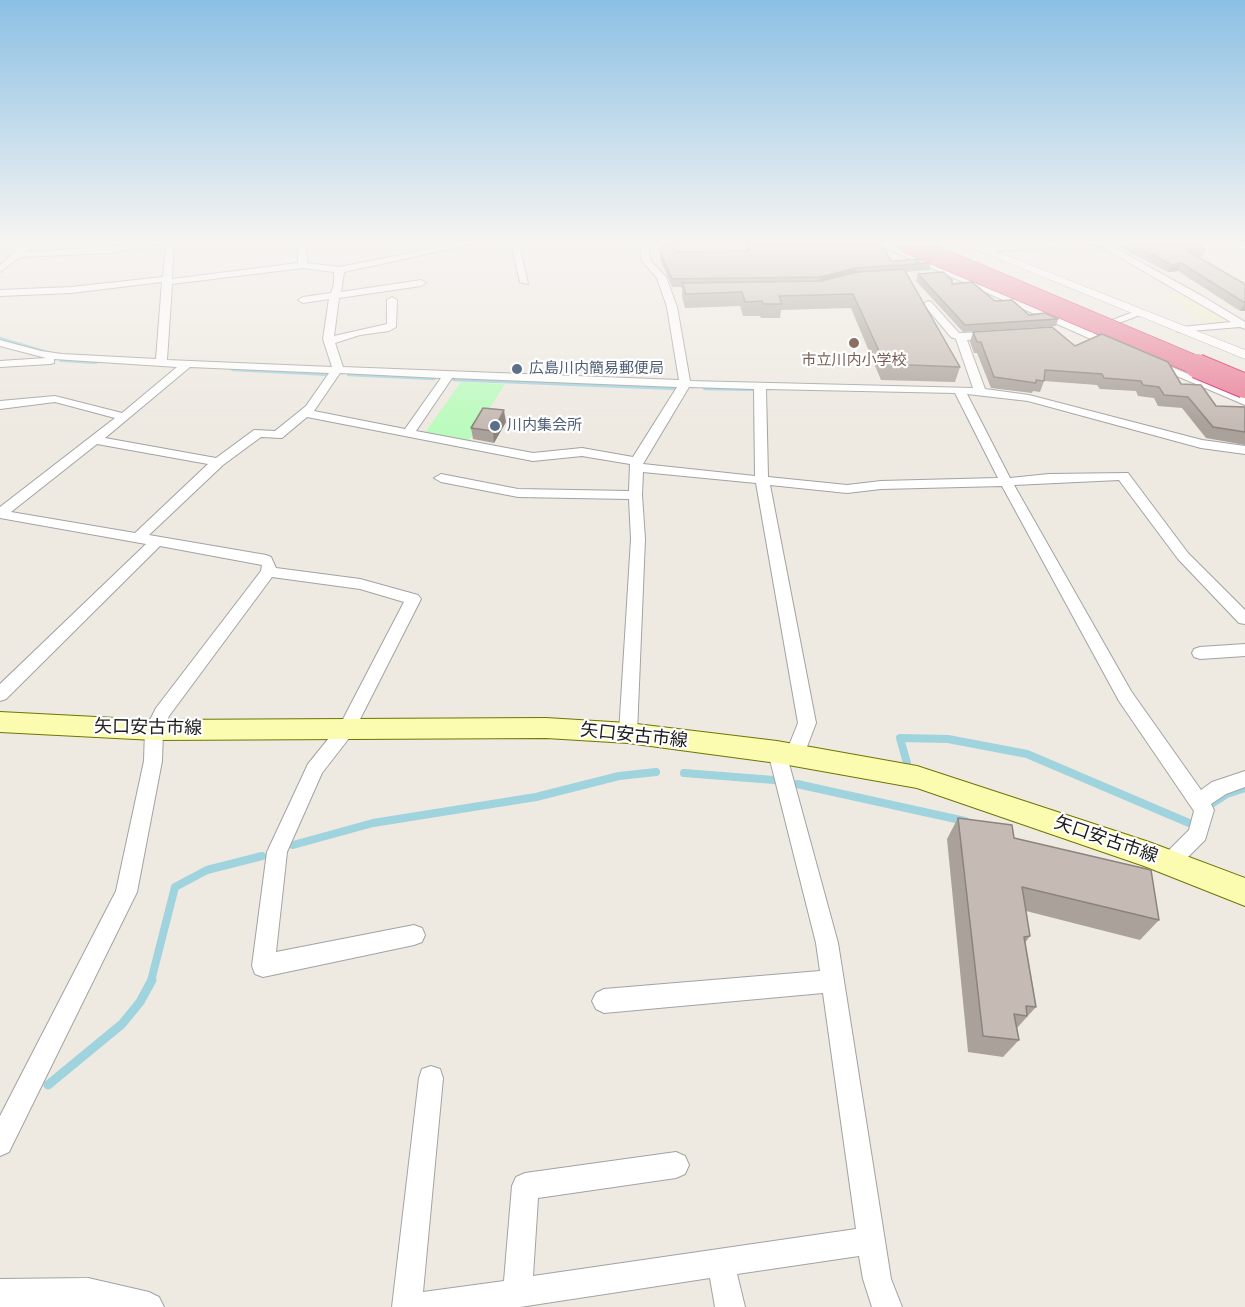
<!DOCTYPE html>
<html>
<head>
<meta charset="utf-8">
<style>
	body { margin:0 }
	canvas { display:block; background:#eee9e1 }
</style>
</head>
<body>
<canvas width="1245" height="1307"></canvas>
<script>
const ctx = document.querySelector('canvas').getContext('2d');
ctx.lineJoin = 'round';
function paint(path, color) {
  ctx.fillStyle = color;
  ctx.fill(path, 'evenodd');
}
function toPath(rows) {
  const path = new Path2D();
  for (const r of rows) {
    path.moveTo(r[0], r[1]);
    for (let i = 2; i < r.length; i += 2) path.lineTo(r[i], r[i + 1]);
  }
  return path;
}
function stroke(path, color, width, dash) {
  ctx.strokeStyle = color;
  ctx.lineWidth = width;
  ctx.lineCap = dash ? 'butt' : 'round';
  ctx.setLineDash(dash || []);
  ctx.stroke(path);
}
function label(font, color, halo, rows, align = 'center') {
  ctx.font = font + ' Helvetica,"Noto Sans JP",sans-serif';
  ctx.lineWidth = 4.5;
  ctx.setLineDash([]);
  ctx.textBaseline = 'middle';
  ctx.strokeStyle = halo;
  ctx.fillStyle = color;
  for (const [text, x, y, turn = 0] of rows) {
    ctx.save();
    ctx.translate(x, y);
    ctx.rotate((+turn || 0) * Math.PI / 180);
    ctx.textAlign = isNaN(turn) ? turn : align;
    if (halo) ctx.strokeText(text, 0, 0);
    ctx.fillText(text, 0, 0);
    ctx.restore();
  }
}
paint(toPath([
	[1188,295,1233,323,1205,324,1167,296]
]), '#edeecb');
paint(toPath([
	[461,382,505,384,468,442,424,434]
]), '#bbfbbd');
stroke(toPath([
	[0,339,48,353],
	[61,360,96,362]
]), '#9fd3de', 4);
stroke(toPath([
	[233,369,331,374],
	[349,374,434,378],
	[454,379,677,388],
	[705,388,760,389]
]), '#9fd3de', 4.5);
stroke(toPath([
	[907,763,900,738,948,739,1027,754,1189,823],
	[684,773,774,780],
	[797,784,965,821],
	[1210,805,1227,794,1245,788],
	[293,845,373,823,536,797,619,776,656,772],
	[151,981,175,887,207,870,262,856]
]), '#9fd3de', 8);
stroke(toPath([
	[48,1085,122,1024,140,1002,152,980]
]), '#9fd3de', 9);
const minor = toPath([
	[24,243,33,243,27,252,164,243,111,253,20,257,0,272,0,265,24,243],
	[166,243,174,243,172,279,298,263,298,243,306,243,307,263,339,267,461,243,478,243,344,272,341,292,421,280,426,283,421,286,339,298,334,336,387,324,387,300,392,297,397,300,396,327,389,331,360,335,335,343,343,367,679,380,667,307,657,278,642,261,640,243,648,243,650,260,666,277,677,307,690,381,973,388,956,339,951,337,925,306,923,304,928,301,931,302,959,333,995,332,1000,335,995,338,967,340,985,389,1029,395,1202,440,1245,446,1245,454,1201,448,1028,401,967,394,1010,478,1049,474,1128,473,1188,553,1245,610,1245,624,1239,623,1178,559,1119,480,1014,485,1131,691,1201,790,1212,782,1245,771,1245,787,1226,794,1211,804,1214,810,1205,840,1177,868,1170,871,1163,868,1160,862,1163,856,1189,830,1194,811,1119,701,1002,486,881,489,847,493,770,485,816,723,802,760,795,762,788,760,838,943,891,1279,902,1307,872,1307,863,1279,859,1256,737,1274,745,1307,715,1307,710,1278,520,1307,392,1307,419,1078,422,1069,431,1066,440,1069,443,1078,423,1292,504,1281,512,1186,516,1177,525,1173,676,1152,685,1156,689,1165,685,1174,676,1178,538,1198,533,1276,856,1229,823,993,604,1013,596,1009,592,1001,596,993,604,989,820,971,816,943,768,752,770,747,777,745,784,747,786,753,798,723,756,483,643,472,642,495,645,539,637,733,634,738,628,740,622,738,619,733,631,539,629,499,518,497,441,482,434,478,441,474,518,489,629,491,630,464,582,456,533,461,307,417,282,438,261,437,223,465,149,535,266,555,271,557,276,568,360,579,418,595,421,599,353,733,322,773,287,852,276,952,414,925,422,928,425,935,422,942,414,945,263,977,255,974,252,966,267,852,308,764,341,723,404,602,360,589,272,577,169,716,163,730,162,761,137,892,9,1152,0,1156,0,1116,116,891,144,761,145,730,156,708,261,571,262,565,160,546,6,699,0,701,0,684,146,544,0,518,0,507,115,418,55,402,0,409,0,401,55,396,122,413,177,367,54,359,54,363,50,364,0,367,0,361,46,358,0,346,0,340,41,351,62,354,156,359,162,282,71,293,0,296,0,290,71,287,163,277,166,243],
	[303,268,334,272,334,284,331,293,303,297,298,300,303,303,329,299,323,339,332,367,167,360,172,284,303,268],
	[190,367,329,373,306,406,275,431,254,430,216,458,105,438,190,367],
	[340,373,441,378,405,429,314,411,340,373],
	[452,378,677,387,633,457,582,448,533,453,416,431,452,378],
	[689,387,754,389,755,476,643,464,689,387],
	[766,389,955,393,998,478,881,481,847,485,768,477,766,389],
	[97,444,208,464,135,533,11,512,97,444],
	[511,243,519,243,528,284,520,282,511,243],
	[875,243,886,243,1091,332,1091,328,1136,311,1145,313,1093,333,1120,346,1115,349,1111,348,875,243],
	[1026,243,1067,243,1063,246,981,252,977,249,981,246,1026,243],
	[1095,243,1106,243,1202,296,1245,322,1245,329,1240,327,1178,332,1177,330,1182,327,1231,322,1095,243],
	[1155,360,1245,398,1245,405,1151,365,1151,361,1155,360],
	[1245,644,1245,656,1200,659,1194,657,1192,653,1194,649,1200,647,1245,644],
	[88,1278,149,1292,159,1297,164,1307,0,1307,0,1279,88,1278]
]);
const tertiary = toPath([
	[960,243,975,243,1245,350,1245,359,960,243]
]);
const secondary = toPath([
	[0,712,154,720,546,718,628,723,777,741,917,766,1149,842,1245,878,1245,906,1144,866,917,788,777,763,628,743,546,738,154,740,0,732,0,712]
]);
stroke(minor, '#a3a3a3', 2);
stroke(tertiary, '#a3a3a3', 1);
stroke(secondary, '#6f7600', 2);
paint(minor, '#fff');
paint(tertiary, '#fff');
paint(secondary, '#fcfcb1');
const motorwayBridgeFar1 = toPath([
	[906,243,1200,367]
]);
const motorwayBridge = toPath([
	[1197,366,1245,386]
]);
stroke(motorwayBridgeFar1, '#de1c68', 20, []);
stroke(motorwayBridge, '#de1c68', 26, []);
stroke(motorwayBridgeFar1, '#ea859d', 19);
stroke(motorwayBridge, '#ea859d', 24);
paint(toPath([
	[661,243,677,252,747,251,746,243,880,243,891,261,931,263,929,270,906,272,960,367,955,382,881,380,851,308,781,310,780,318,761,318,760,316,743,316,740,306,685,308,682,297,682,287,672,287,660,259],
	[1079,243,1105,243,1102,250],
	[1111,243,1194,243,1206,249,1203,256,1197,257,1245,284,1245,311,1240,311,1178,271,1168,272],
	[918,274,952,284,1029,315,1058,319,1056,326,963,332,916,281],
	[973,332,1075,346,1181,384,1216,406,1245,407,1245,445,1206,438,1182,408,1158,406,1154,398,1138,396,1136,391,1100,389,1097,385,1044,381,1040,392,1033,391,1032,393,991,388,977,353,974,353,970,342],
	[506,422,494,443,473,439,471,428],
	[958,818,1014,838,1159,920,1140,940,1026,911,1030,936,1025,943,1036,1007,1017,1028,1019,1040,1003,1057,968,1052,947,839]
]), '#aaa19b');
paint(toPath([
	[1181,263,1178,271,1168,272,1172,265],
	[856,268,855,276,819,285,820,277],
	[1245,303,1245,311,1240,311,1244,304],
	[504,410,506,422,494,443,493,431]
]), '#8b837e');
const building = toPath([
	[661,243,677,243,677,252,749,251,748,243,880,243,891,261,921,259,916,263,931,263,856,268,820,277,672,279,660,252,661,243],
	[1129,243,1194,243,1206,249,1186,250,1245,284,1245,303,1181,263,1172,265,1129,243],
	[904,269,960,367,885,364,853,294,779,296,782,304,763,304,762,301,745,302,742,292,686,294,682,283,821,281,858,272,904,269],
	[943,272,952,280,952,284,972,282,995,301,1012,300,1029,315,1045,313,1058,319,965,325,918,274,943,272],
	[1052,327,1075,346,1102,334,1168,362,1181,384,1201,385,1216,406,1245,407,1245,432,1213,427,1188,397,1164,395,1159,387,1143,385,1141,381,1104,378,1102,374,1045,370,1044,381,1036,380,1036,383,994,377,981,342,977,342,973,332,1052,327],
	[483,408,504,410,493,431,471,428,483,408],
	[958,818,1012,825,1014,838,1151,870,1159,920,1022,887,1030,936,1024,937,1036,1007,1026,1006,1027,1016,1014,1014,1019,1040,983,1036,958,818]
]);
paint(building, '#c6bbb4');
stroke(building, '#8b837e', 1.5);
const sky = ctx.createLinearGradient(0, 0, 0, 426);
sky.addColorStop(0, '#8bc0e4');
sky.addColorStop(0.57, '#f7f5f2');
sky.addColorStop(1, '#f7f5f200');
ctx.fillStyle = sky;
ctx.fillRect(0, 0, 1245, 426);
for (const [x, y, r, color] of [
	[854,343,6,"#8d6e63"],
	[517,369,6,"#5c6f8a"],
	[495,426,6,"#5c6f8a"]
]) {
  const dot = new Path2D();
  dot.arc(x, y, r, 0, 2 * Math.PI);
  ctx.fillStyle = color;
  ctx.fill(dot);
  stroke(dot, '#fff', 2);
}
label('15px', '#785e54', '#fff', [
	["市立川内小学校",854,361]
]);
label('15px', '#4e5e75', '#fff', [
	["広島川内簡易郵便局",529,369],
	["川内集会所",507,426]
], 'left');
label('18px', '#1c1c1c', '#fff', [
	["矢口安古市線",148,728,1],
	["矢口安古市線",634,736,6],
	["矢口安古市線",1106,840,19]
]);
</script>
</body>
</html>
